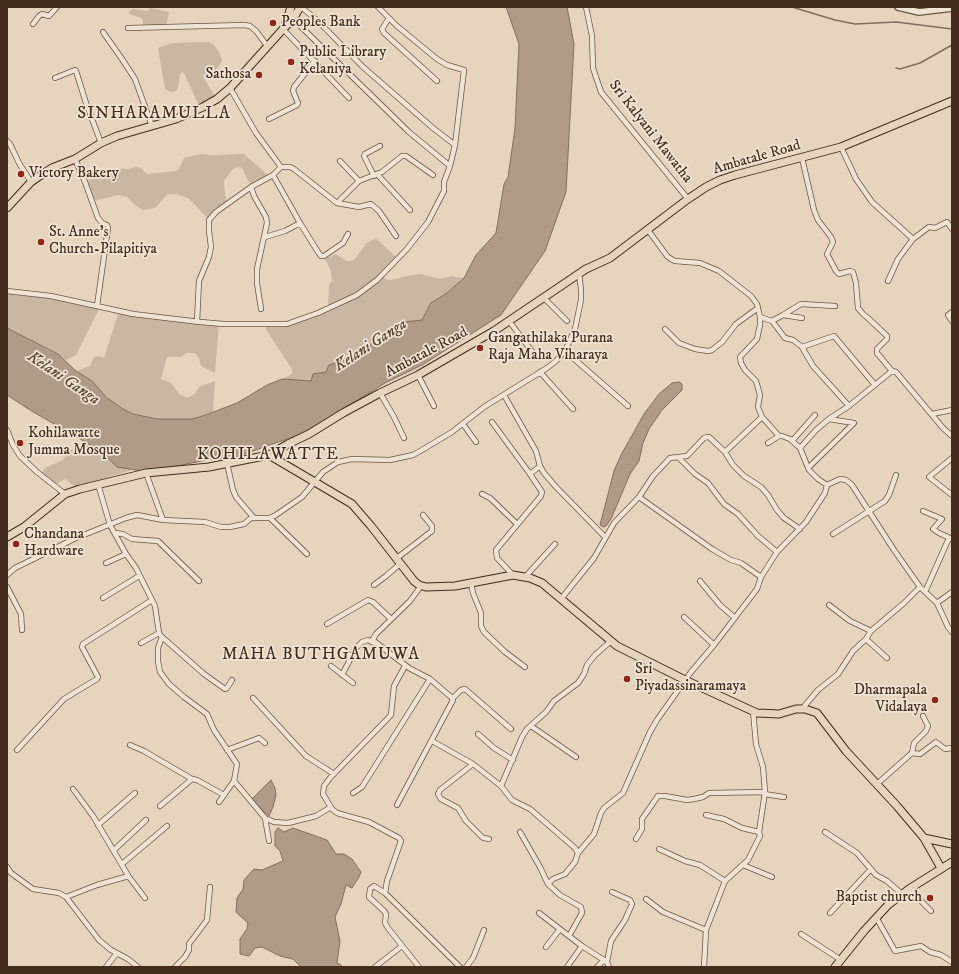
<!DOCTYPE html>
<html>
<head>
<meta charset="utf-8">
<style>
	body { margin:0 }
	#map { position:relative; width:959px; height:974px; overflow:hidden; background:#e6d4bc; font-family:"IM FELL DW Pica",serif }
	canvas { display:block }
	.frame { position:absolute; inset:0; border:8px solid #432c1c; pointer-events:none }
</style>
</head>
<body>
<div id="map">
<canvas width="959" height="974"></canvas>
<div class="frame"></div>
</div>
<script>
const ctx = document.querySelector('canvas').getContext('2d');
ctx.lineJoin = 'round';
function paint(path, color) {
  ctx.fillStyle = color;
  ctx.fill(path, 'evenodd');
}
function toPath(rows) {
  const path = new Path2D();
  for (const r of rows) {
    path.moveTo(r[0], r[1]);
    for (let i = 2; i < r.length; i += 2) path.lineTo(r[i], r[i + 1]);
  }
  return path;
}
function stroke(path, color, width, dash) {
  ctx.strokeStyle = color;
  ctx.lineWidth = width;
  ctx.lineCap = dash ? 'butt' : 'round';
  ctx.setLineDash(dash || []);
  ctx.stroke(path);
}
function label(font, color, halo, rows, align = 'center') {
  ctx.font = font + ' "IM FELL DW Pica",serif';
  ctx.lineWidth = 3.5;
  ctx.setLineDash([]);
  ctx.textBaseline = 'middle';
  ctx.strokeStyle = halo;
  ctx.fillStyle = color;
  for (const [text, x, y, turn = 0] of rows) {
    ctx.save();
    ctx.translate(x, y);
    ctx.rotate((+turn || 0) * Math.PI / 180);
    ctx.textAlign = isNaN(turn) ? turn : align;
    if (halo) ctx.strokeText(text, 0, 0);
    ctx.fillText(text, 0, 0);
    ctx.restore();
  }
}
paint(toPath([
	[150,8,169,12,166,27,143,27,143,20,141,18,129,14,129,12,133,9,148,11],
	[199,42,209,42,214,45,220,54,222,61,214,73,204,74,203,77,217,99,200,108,184,73,182,72,180,74,178,88,176,91,171,92,165,89,158,48,173,43],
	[200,154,211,155,244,154,269,176,251,187,242,168,238,167,232,170,224,181,225,195,228,203,209,220,188,198,177,194,168,194,155,208,143,210,135,205,127,197,120,195,92,201,85,182,114,168,128,169,136,167,143,169,143,171,148,174,176,171,179,169,184,158],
	[377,239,398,259,382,274,385,279,391,280,411,275,420,274,441,279,451,276,464,278,447,293,431,303,422,320,402,334,385,335,371,344,366,351,360,356,329,365,326,372,311,381,282,379,292,374,292,369,267,331,265,324,287,324,328,308,329,285,332,281,331,271,325,259,336,254,346,261,351,261,355,259,366,244,372,240],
	[7,291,51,296,100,307,76,355,66,360,58,354,7,328],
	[119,311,219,324,215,373,201,366,199,358,195,353,187,353,180,357,167,357,161,379,171,383,179,394,187,398,195,394,199,387,215,381,213,412,203,416,192,419,157,419,141,416,133,414,115,405,107,398,92,381,76,371,90,366,94,357,98,356,104,358],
	[88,444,101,449,117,465,132,470,75,487,65,479,56,484,42,473,45,468,63,460,68,451]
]), '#cab7a1');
const water = toPath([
	[506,7,567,7,574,44,566,192,545,251,501,315,422,365,385,383,307,432,233,458,211,459,162,469,142,471,117,467,101,451,30,410,7,395,7,328,58,354,76,371,92,381,107,398,123,409,133,414,157,419,192,419,203,416,237,403,267,385,282,379,311,381,313,374,326,372,329,365,360,356,358,352,366,351,371,344,385,335,402,334,404,322,422,320,431,303,447,293,464,278,476,255,496,233,504,184,508,177,515,128,519,44,506,7],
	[679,382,682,384,682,390,662,410,649,429,643,443,639,461,630,474,611,519,606,526,603,527,600,525,614,471,621,455,644,414,659,394,672,383,679,382],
	[271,780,275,788,276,795,273,807,269,816,263,811,252,799,271,780],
	[278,828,284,832,293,828,327,840,336,854,344,854,352,859,361,872,359,877,352,888,346,885,341,904,335,917,340,941,337,963,341,965,342,967,301,967,293,959,280,956,262,947,255,948,249,956,240,954,240,939,247,929,248,923,236,912,237,898,243,889,244,880,254,869,262,870,283,861,280,851,275,846,275,832,278,828]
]);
paint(water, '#af9b86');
stroke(water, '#846f5c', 1);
stroke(toPath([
	[792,7,835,20,855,24,896,22,952,29],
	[896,68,900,69,920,63,952,45]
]), '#846f5c', 1.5);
const minor = toPath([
	[301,7,317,20,363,67,433,128,455,145],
	[586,7,592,36,593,68,601,92,688,199],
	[389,18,382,29,384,33,437,81],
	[293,19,409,132,450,166],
	[33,24,39,16,42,14,49,16,57,7],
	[128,28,244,25,250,26,256,31,268,47],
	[283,29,349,98],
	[103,32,122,59,135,79,152,126],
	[55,78,75,70,76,71,86,103,101,143],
	[230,88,256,133,281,167,290,167,294,169,337,203,359,181,382,172,402,156,406,156,433,175],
	[269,119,297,105,298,103,293,91,294,87,315,61],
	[7,141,10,144,19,163,31,182],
	[841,147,856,179,872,202,913,239,929,227,935,228,947,222,952,229],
	[802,158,814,210,818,220,831,237,833,242,827,254,836,271,839,274,850,271,853,272,856,283,858,308,863,314,868,318,887,336,887,339,877,349,877,353,892,371],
	[75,159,85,182,98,218,102,223,107,225,108,228,97,306],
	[340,161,359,181],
	[377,174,410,210],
	[273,175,300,223],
	[374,176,364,156,365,154,380,146],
	[337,203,359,207,371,204,379,211,396,236],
	[648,230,667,256,671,259,675,261,700,263,719,271,751,296,757,304,760,317,760,325,757,339,740,357,741,363,745,370,756,381,760,395,758,407,762,417,779,436],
	[265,237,285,231,300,223,318,252,321,256,324,256,343,243,348,234],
	[888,281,898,259,913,239],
	[7,291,51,296,133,314,200,322,224,324,287,324,318,313,357,295,377,280,407,249,428,222,444,191,444,182,450,166,455,145,464,70,447,65,437,59,397,26,378,7],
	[544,298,567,321],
	[261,309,257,283,257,269,267,223,266,217,254,196,251,187,273,175,281,167],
	[952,312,948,315,952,321],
	[783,315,801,304,835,306],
	[760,317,772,321,783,315,802,318],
	[509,321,534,354],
	[772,321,785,338,793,340,802,347],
	[197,322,199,281,209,257,211,247,209,231,209,220,216,212,251,187],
	[665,329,679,343,695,349,708,351,712,350,722,342,736,324,758,308],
	[565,351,628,406],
	[540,372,573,409],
	[418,375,434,406],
	[380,393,394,417,404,438],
	[504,395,536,451,540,466,544,473,556,487,605,537],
	[849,406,813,366,802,347,834,336,875,385],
	[932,414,952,410],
	[492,422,530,474],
	[463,424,476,442],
	[7,430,13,445,20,456,37,472,65,494],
	[792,441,815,415],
	[768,443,779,436,782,436,790,439,800,448,809,470,818,479,827,485],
	[800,448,816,430,829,419,849,406,892,371,896,372,943,428,952,436],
	[725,452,762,417],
	[679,458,695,474,708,483,724,504,738,514,758,536,777,552],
	[952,458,929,477,952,495],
	[227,463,233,490,236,497,254,518],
	[809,467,854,423,829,419],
	[146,473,163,520],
	[98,484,110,525,126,554,136,568,155,606,159,633,162,637,158,648,158,661,160,672,169,684,184,697,207,714,214,730,237,764,234,781,265,818,274,822,288,823,316,816,331,807],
	[482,494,490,498,517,524],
	[639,497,712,549,731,560,741,563,761,577],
	[923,511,942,519,933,529,939,533,952,539],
	[270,518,307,554],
	[115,533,123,534,132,539,158,541,199,581],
	[833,534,885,501,889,495,896,475],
	[397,558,432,531,432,526,423,515],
	[106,563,126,554],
	[7,575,15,568,76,538,126,518,137,515,163,520,205,522,221,527,230,527,244,524,251,518,270,518,276,515,302,497,323,472,338,462,352,459,390,460,413,455,422,450,452,432,484,407,547,368,556,361,565,351,575,329,581,300,581,289,579,274],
	[513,575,497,558,496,550,541,496,542,492,530,474,540,466],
	[525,577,555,544],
	[700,581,720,605,735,618],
	[471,583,473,593,481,613,481,626,484,632,505,652,525,667],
	[374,585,386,576,401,563],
	[7,587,21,614,22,630],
	[925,592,949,538],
	[103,598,139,576],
	[561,599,594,558,614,523,639,497,653,476,670,458,687,456,704,438,707,437,709,437,725,452,733,465,744,476,761,487,768,495,777,510,784,518,800,529],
	[937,603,952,592],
	[829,605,850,621,871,631],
	[684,617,714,645],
	[327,624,368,600,373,602,391,619],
	[162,637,204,674,225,689,227,688,232,680],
	[866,639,887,658],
	[141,643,159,633],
	[343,649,351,657],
	[331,666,353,683],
	[405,666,394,686,391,715,330,778,324,786,323,794,332,809,337,813,369,822,399,838,401,841,387,881,385,893,460,967],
	[342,675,356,648,362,642,368,640,374,643],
	[253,698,306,756,334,774],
	[452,699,461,690,465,689,511,729],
	[802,709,818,690,838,674,853,651,866,639,871,631,904,603,920,587,937,603,948,627,952,632],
	[531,726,576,757],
	[478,734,494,748,513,760],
	[432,741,473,764,501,786],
	[130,745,144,751,192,779,197,780,224,795],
	[17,750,64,699,97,679,98,677,82,647,83,644,152,600],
	[227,750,259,738,265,743],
	[912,753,914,743,926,731,928,726,923,716],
	[473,764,440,790,438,794,441,799,458,808,466,821,482,837,484,838,489,839],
	[877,784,912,753,920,754,936,742,945,749,952,748],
	[73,789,93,816,129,877],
	[353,793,362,787,430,679],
	[764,794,784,797],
	[219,802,234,781],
	[397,805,453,700,451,697,430,679,409,668,374,641,373,639,376,634,410,601,421,586],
	[160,806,192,779],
	[706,815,724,819,742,828,759,832],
	[265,818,269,841],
	[98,825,135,793],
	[520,832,540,867,548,884,560,895,581,907,582,913,569,936],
	[825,832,857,853,876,875,887,881,902,894],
	[636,839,642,829,642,819,658,796,665,796,687,800,694,799,703,797,709,793,765,792],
	[659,849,685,861,700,865,725,881],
	[114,850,146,820],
	[578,853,594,834,601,813,604,808,623,793,650,732,657,720,691,672,714,645,757,589,761,577,777,552,806,522,825,493,827,485,840,479,846,480,852,485,894,550,920,587],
	[122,864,167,826],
	[743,865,772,877],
	[7,867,11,873,33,889,59,893,66,897,99,940,111,950,128,959,138,967],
	[548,884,553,879,565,874,575,862,578,853,575,848,530,809,512,800,501,786,522,737,527,729,546,712,554,701,578,683,584,674,587,665,595,655,611,641],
	[909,889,931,911],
	[385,893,374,886,370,889,369,897,384,911,386,914,385,923,388,928,419,967],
	[66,897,97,885,125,877,129,877,145,898],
	[646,899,663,912,706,930],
	[539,913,582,946,607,962,609,967],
	[830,913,871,869],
	[876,917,895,951,921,946,930,952,941,955,952,962],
	[801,934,841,960],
	[546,947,560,929],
	[106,967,117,953],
	[175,967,185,957,189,950,189,944,207,920,210,887],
	[375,967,402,946],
	[466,967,473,958,484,930],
	[567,967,582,946],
	[597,967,603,961,607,962,611,941,625,920,632,904,630,900,612,892],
	[704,967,706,930,725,881,748,860,760,836,759,832,765,792,764,779,763,767,756,744,753,711]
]);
const tertiary = toPath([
	[898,7,919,12,952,8]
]);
const primary = toPath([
	[285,26,291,7],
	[7,208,31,182,41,175,52,168,75,159,101,143,117,136,176,119,203,107,217,99,230,88,284,28,293,19,299,9],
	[269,455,352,504,371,526,414,581,419,585,426,587,455,586,513,575,530,578,542,583,617,646,685,680,757,713,779,714,796,709,805,709,817,713,846,751,897,806,924,838,941,868],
	[7,537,24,527,65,494,80,489,146,473,209,467,269,455,288,444,309,434,343,413,380,393,418,375,494,331,586,269,610,258,688,199,706,187,720,180,735,175,841,147,952,101],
	[924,838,952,844],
	[835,967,864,931,888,905,909,889,952,862]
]);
stroke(minor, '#6c5644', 6);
stroke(tertiary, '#6c5644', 8);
stroke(primary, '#432c1c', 9);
stroke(minor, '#efe3d3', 4.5);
stroke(tertiary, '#efe3d3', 5.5);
stroke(primary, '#e6d4bc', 7);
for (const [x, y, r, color] of [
	[273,23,4,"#8f2418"],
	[291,62,4,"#8f2418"],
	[259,75,4,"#8f2418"],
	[21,174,4,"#8f2418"],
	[41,242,4,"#8f2418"],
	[480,348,4,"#8f2418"],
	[20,443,4,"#8f2418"],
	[16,544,4,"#8f2418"],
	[627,679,4,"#8f2418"],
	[935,700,4,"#8f2418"],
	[930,898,4,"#8f2418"]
]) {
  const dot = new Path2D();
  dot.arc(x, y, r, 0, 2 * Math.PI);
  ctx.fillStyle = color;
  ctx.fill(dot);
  stroke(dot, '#efe3d3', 1.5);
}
label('15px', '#432c1c', '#efe3d3', [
	["Peoples Bank",281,23],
	["Public Library",299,53],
	["Kelaniya",299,70],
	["Sathosa",251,75,"right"],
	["Victory Bakery",29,174],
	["St. Anne’s",49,233],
	["Church-Pilapitiya",49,250],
	["Gangathilaka Purana",488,339],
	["Raja Maha Viharaya",488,356],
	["Kohilawatte",28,434],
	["Jumma Mosque",28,451],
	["Chandana",24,535],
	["Hardware",24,552],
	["Sri",635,670],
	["Piyadassinaramaya",635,687],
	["Dharmapala",927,691,"right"],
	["Vidalaya",927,708,"right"],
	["Baptist church",922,898,"right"]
], 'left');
label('15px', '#432c1c', '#efe3d3', [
	["Sri Kalyani Mawatha",650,132,52],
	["Ambatale Road",757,158,-16],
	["Ambatale Road",427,353,-28]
]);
label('italic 16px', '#5e4836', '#efe3d3', [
	["Kelani Ganga",371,346,-33],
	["Kelani Ganga",63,379,34]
]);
ctx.letterSpacing = '1px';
label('17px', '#432c1c', '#efe3d3', [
	["SINHARAMULLA",154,114],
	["KOHILAWATTE",268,455],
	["MAHA BUTHGAMUWA",321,655]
]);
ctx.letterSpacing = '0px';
</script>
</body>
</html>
